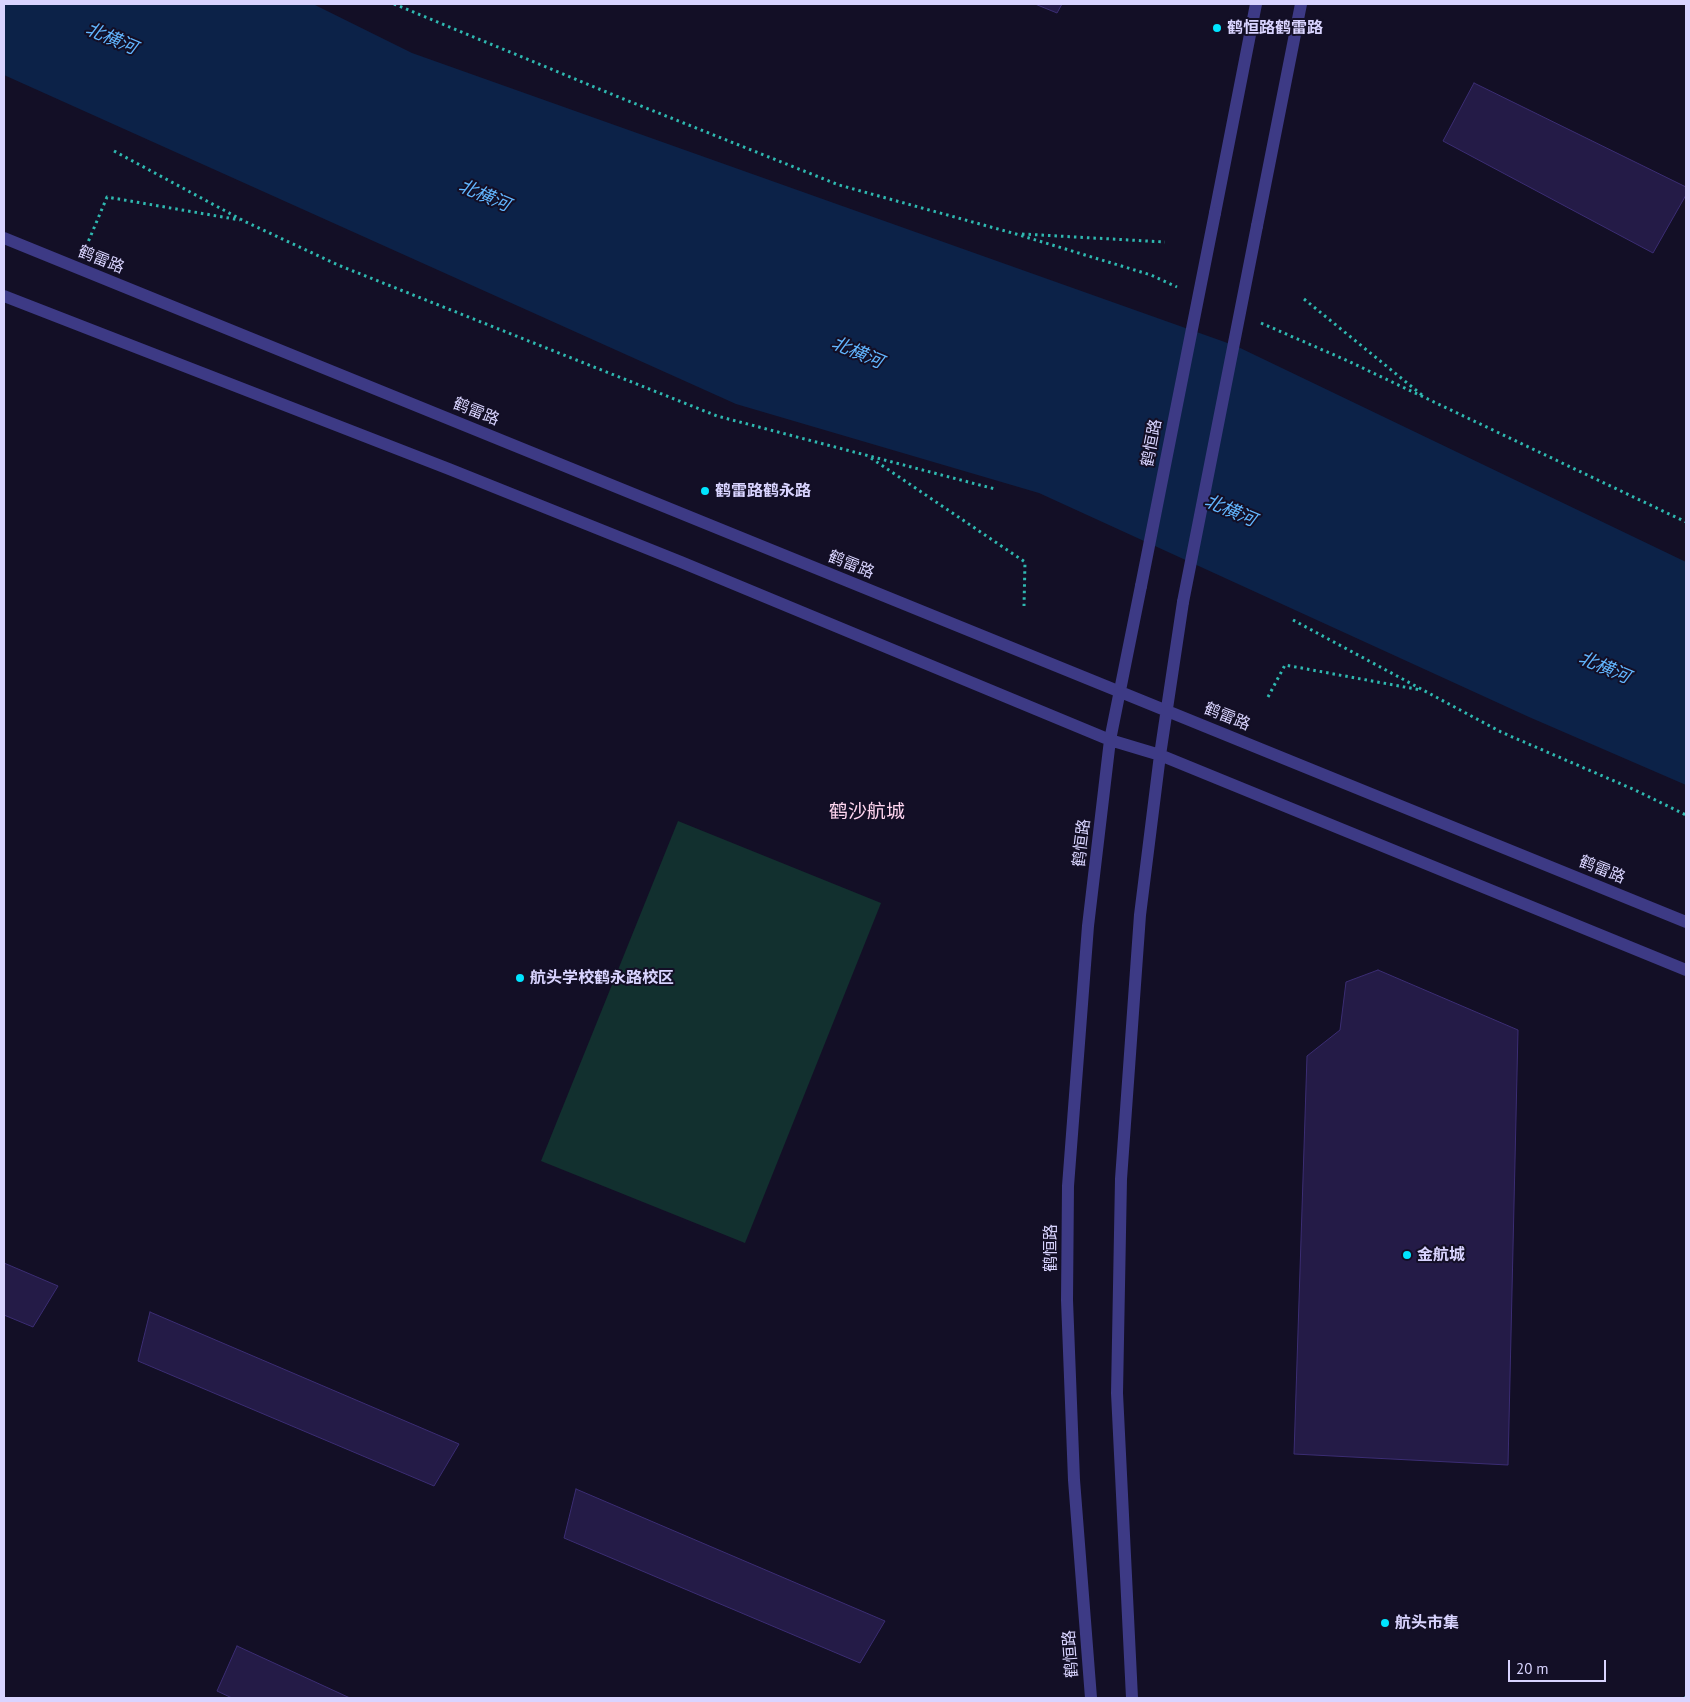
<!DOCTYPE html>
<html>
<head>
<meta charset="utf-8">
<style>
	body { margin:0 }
	#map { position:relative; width:1690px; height:1702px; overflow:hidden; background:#130f26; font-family:"PT Sans",sans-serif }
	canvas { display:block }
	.frame { position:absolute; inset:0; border:5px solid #d9d4ff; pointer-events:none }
	.scale { position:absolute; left:1508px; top:1660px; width:98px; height:22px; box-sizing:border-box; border:2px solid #d9d4ff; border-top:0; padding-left:6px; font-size:15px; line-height:18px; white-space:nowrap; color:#d9d4ff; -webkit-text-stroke:4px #130f26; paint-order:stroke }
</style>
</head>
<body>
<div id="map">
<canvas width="1690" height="1702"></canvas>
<div class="frame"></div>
<div class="scale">20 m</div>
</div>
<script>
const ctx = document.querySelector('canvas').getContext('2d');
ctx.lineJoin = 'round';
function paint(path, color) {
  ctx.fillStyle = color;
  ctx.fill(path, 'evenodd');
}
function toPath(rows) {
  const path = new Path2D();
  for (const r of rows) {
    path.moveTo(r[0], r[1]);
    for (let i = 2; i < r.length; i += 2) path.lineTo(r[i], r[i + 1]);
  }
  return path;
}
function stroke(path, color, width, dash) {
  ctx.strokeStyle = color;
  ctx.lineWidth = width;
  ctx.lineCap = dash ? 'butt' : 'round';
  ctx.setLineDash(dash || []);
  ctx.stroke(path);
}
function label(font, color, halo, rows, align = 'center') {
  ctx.font = font + ' "PT Sans","Noto Sans SC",sans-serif';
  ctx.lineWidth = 4;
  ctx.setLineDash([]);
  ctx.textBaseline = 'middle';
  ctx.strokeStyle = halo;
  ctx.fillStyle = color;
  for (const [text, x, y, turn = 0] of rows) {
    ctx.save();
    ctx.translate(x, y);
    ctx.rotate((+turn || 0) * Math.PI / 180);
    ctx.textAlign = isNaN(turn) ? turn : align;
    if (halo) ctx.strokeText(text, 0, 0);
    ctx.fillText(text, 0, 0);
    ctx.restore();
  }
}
paint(toPath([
	[678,821,881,903,745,1243,541,1161]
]), '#12302f');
paint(toPath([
	[4,4,313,4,412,53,1236,346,1686,562,1686,785,1529,717,1039,493,736,404,4,75]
]), '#0c2248');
const building = toPath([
	[1035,4,1062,4,1057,13,1035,4],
	[1474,83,1686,187,1686,195,1653,253,1443,141,1474,83],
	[1378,970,1518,1030,1508,1465,1294,1454,1307,1056,1340,1030,1346,982,1378,970],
	[4,1263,58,1286,33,1327,4,1315,4,1263],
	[150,1312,459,1444,434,1486,138,1361,150,1312],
	[576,1489,885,1621,860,1663,564,1538,576,1489],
	[237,1646,350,1698,232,1698,217,1691,237,1646]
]);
paint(building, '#241b47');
stroke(building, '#3b2d73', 1);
stroke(toPath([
	[394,4,621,98,839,185,1016,234,1151,275,1177,287],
	[114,151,244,221,338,265,717,416,995,489],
	[1022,234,1165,242],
	[86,247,107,197,240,220],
	[1304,299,1422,395],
	[1261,323,1348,361,1686,522],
	[871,458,1025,562,1024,606],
	[1293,620,1501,732,1635,790,1686,815],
	[1268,697,1285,665,1421,690],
	[1686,1698,1686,1696]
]), '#2fb8b0', 3, [2.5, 4]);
stroke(toPath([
	[1215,213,1256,4],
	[1257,226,1301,4],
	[4,238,1686,922],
	[4,296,449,469,681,562,1110,740,1160,755,1686,970],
	[1091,1698,1074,1480,1067,1300,1068,1186,1088,926,1110,740,1141,586],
	[1132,1698,1117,1393,1121,1179,1140,915,1160,755,1183,602]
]), '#3d3a85', 12);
stroke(toPath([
	[1141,586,1215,213],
	[1183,602,1257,226]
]), '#3d3a85', 12);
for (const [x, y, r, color] of [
	[1217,28,5,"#00e5ff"],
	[705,491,5,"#00e5ff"],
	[520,978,5,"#00e5ff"],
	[1407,1255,5,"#00e5ff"],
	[1385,1623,5,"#00e5ff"]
]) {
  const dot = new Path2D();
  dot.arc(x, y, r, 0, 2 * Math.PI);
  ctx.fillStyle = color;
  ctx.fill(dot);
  stroke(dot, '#130f26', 2);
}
label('bold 16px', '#d9d4ff', '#130f26', [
	["鹤恒路鹤雷路",1227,28],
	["鹤雷路鹤永路",715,491],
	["航头学校鹤永路校区",530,978],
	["金航城",1417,1255],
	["航头市集",1395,1623]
], 'left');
label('16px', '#d9d4ff', '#130f26', [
	["鹤雷路",101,260,22],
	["鹤雷路",476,412,22],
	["鹤恒路",1152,443,-79],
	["鹤雷路",851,565,22],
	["鹤雷路",1227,717,22],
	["鹤恒路",1082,843,-83],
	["鹤雷路",1602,870,22],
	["鹤恒路",1051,1248,-90],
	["鹤恒路",1071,1654,-94]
]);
label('italic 18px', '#62b6ff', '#130f26', [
	["北横河",111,39,23],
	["北横河",484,196,23],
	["北横河",857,353,23],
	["北横河",1230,511,23],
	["北横河",1604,668,23]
]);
label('19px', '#ffd6f0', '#130f26', [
	["鹤沙航城",867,813]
]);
</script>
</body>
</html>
